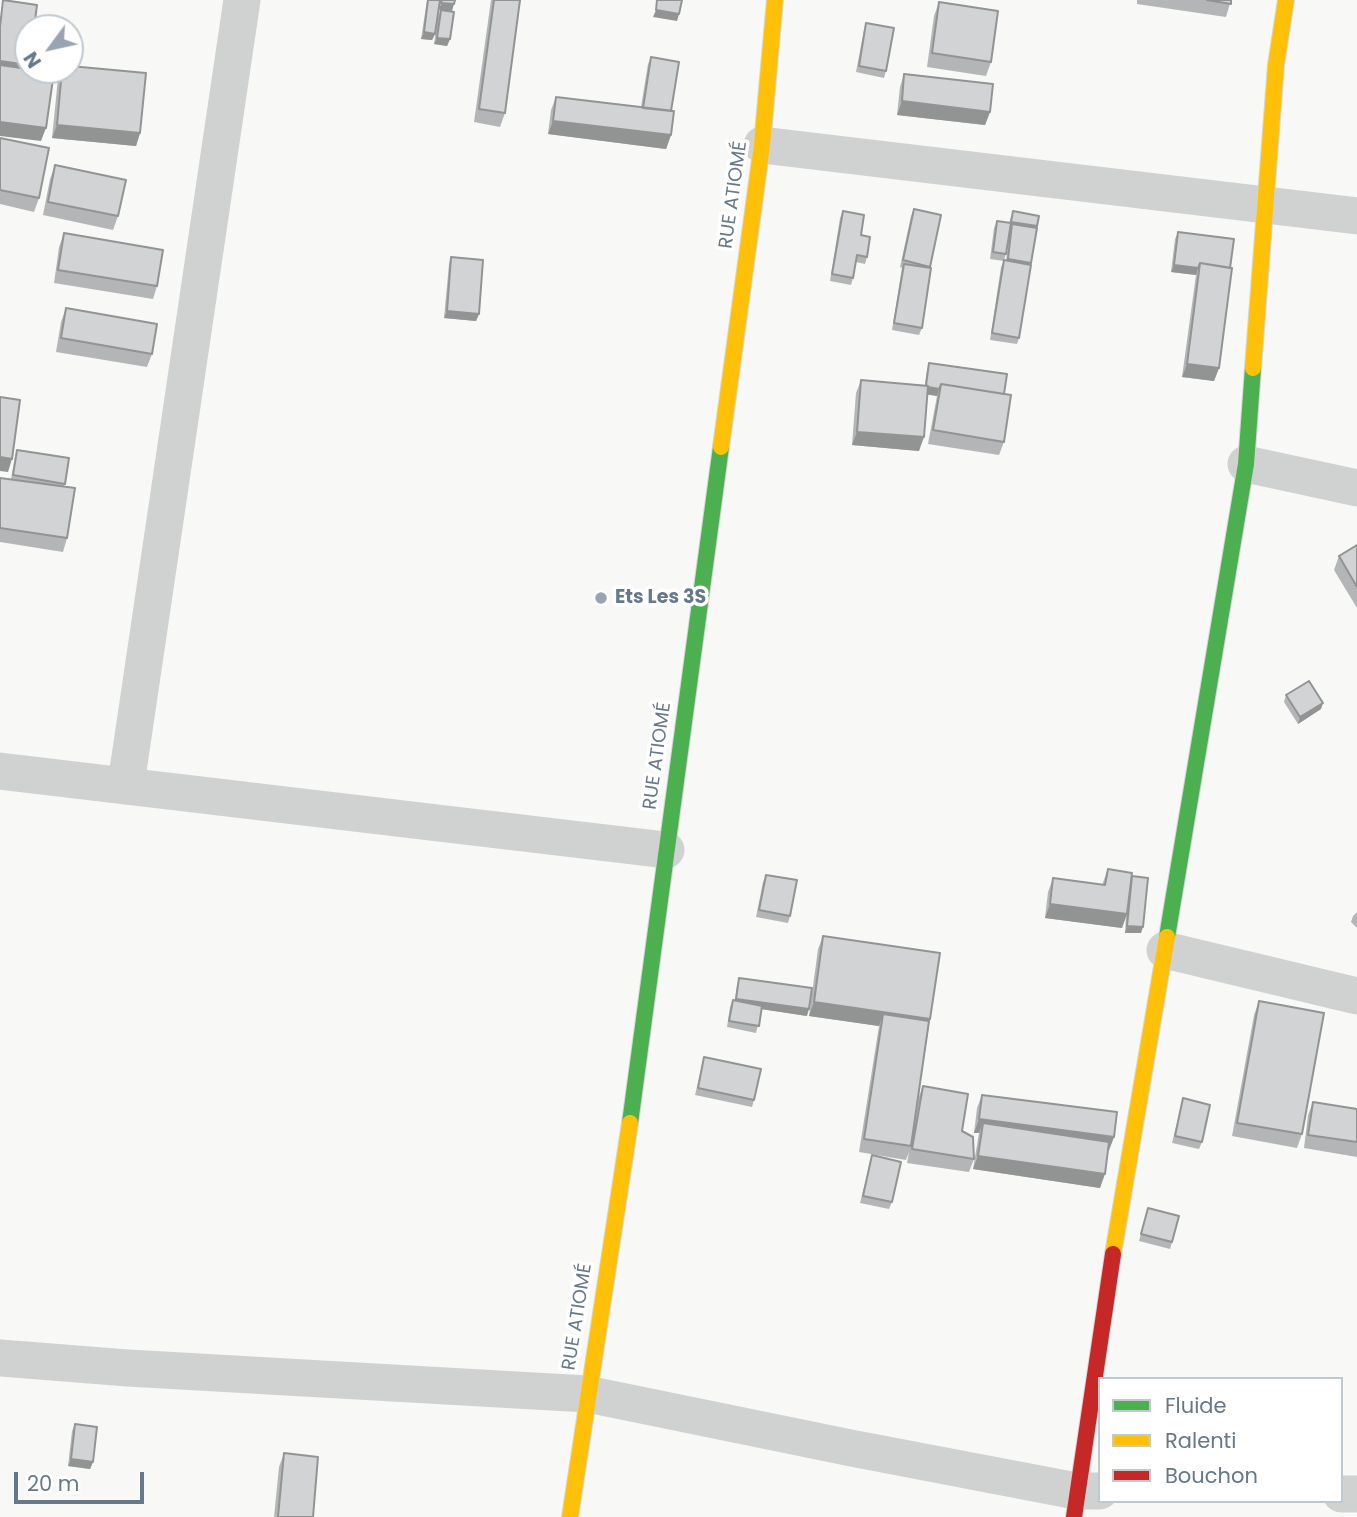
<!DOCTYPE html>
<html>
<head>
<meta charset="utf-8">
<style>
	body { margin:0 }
	#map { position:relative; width:1357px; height:1517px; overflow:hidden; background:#f8f8f7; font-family:Poppins,sans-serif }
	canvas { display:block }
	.legend { position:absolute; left:1098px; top:1377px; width:245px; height:126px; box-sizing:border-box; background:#fff; border:2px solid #c1c9d0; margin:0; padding:9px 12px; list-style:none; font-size:21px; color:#65798a }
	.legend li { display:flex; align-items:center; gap:14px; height:35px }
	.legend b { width:35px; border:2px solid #c1c9d0 }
	.north { position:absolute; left:14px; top:14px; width:70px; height:70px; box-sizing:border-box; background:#fff; border:2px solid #c1c9d0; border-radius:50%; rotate:237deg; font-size:19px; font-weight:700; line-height:28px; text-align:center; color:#65798a }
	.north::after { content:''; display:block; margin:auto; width:24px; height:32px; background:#98a5b0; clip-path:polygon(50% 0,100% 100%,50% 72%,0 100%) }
	.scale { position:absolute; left:14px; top:1472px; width:130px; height:32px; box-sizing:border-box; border:4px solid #65798a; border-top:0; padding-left:9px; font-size:21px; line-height:24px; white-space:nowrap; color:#65798a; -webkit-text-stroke:5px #fff; paint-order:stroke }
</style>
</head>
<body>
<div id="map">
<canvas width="1357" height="1517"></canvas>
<ul class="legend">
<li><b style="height:9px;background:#4caf50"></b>Fluide</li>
<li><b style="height:9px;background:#ffc107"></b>Ralenti</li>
<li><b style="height:9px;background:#c62828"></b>Bouchon</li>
</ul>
<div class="north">N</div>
<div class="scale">20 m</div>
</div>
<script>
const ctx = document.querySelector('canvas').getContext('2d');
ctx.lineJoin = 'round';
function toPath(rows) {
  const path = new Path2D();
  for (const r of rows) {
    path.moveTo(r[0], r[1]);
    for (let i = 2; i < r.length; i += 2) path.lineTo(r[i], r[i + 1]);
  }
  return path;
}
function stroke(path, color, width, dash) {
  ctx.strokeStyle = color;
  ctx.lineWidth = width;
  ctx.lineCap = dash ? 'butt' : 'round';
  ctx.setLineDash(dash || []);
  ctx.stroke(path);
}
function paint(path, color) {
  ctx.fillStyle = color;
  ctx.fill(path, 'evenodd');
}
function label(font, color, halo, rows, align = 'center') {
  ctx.font = font + ' Poppins,sans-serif';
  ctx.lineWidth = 7;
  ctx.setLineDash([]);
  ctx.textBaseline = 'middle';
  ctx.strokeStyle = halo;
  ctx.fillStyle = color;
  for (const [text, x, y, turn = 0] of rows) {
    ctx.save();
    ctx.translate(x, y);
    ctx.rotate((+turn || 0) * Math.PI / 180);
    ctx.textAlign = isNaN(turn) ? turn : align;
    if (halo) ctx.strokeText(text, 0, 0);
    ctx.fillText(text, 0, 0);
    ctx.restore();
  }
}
const fast = toPath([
	[1167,937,1246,464,1253,368],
	[630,1123,721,447]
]);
const slow = toPath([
	[1253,368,1276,65,1286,0],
	[721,447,762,145,775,0],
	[1113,1254,1167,937],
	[570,1517,630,1123]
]);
const jam = toPath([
	[1074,1517,1113,1254]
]);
stroke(fast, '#d5d6d6', 18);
stroke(slow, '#d5d6d6', 18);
stroke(jam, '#d5d6d6', 18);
stroke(toPath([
	[762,145,1357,216],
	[1246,464,1357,488],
	[0,771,666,850],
	[126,784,242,0],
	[1165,950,1357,996],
	[0,1358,128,1368,587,1394,851,1448,1076,1491,1100,1491],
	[1341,1494,1357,1494]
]), '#d0d2d2', 37);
stroke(fast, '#4caf50', 16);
stroke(slow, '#ffc107', 16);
stroke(jam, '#c62828', 16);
paint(toPath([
	[427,0,440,0,435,34,432,40,421,39],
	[491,0,520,0,505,113,500,127,474,122],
	[1137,0,1231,0,1226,17,1137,4],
	[939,2,991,62,986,76,927,67,934,16],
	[441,10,450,39,447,46,434,44,438,17],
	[866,23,886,71,884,78,856,72,864,30],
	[651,57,671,111,671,135,666,149,548,134,551,110,556,97,641,107,648,64],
	[61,70,70,70,140,133,136,146,52,138,58,78],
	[904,74,990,112,985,125,897,115,900,87],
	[0,138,39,198,34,212,0,204],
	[55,165,118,216,113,230,43,215,50,179],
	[914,209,941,215,930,268,922,328,919,335,892,330,902,268,900,267,911,216],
	[843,211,861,235,867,257,865,264,856,262,853,278,851,285,830,281,840,218],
	[1013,211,1039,216,1019,338,1017,344,990,340,1001,267,1004,261,990,259,994,228,997,221,1009,223],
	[1010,229,1011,229,1006,260,1004,260,1006,254],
	[1178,232,1234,239,1219,368,1214,381,1182,377,1196,275,1171,272,1175,239],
	[64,233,157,286,153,299,54,283,59,247],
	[451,257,479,314,476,321,444,318,449,264],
	[66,308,152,354,147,367,56,352,61,322],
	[929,363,1004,394,1004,442,999,455,928,444,937,396,928,394,919,451,852,445,856,393,861,380,925,385,927,370],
	[17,450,65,484,63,487,67,538,63,552,0,542,0,478,11,479,15,457],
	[1357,545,1357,608,1334,570,1339,556],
	[1286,695,1321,709,1298,724,1284,702],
	[1108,869,1132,876,1141,933,1125,933,1126,916,1122,928,1045,918,1048,892,1053,878,1102,885],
	[766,875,790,916,788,923,756,917,763,882],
	[1357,912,1357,928,1351,922,1353,916],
	[823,936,930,1019,915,1117,918,1099,923,1086,962,1131,974,1159,969,1172,907,1163,909,1152,906,1160,859,1152,879,1026,809,1016,818,949],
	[739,978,807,1016,762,1009,756,1033,727,1027,730,1007,733,1000,735,1000,737,985],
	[1259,1001,1302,1134,1297,1148,1232,1136,1254,1015],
	[704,1057,754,1100,752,1107,695,1095],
	[982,1095,1114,1137,1109,1150,1108,1150,1100,1188,973,1169,979,1133,974,1133,977,1108],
	[1183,1098,1202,1142,1199,1149,1172,1143],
	[1313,1102,1357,1109,1357,1157,1304,1148,1308,1115],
	[872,1155,892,1202,889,1209,860,1203],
	[1148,1208,1172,1242,1170,1249,1139,1241],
	[75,1424,93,1462,90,1469,68,1466,72,1431],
	[284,1453,313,1517,274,1517,279,1467]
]), '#b4b5b6');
paint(toPath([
	[441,3,454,4,452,11,439,10],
	[656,10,679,14,677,21,653,17],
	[424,32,435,34,432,40,421,39],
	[437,38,450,39,447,46,434,44],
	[0,61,28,65,28,69,0,69],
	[902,101,990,112,985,125,897,115],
	[553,121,671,135,666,149,548,134],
	[0,122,46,128,41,141,0,136],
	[57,125,140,133,136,146,52,138],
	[1174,265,1198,268,1196,275,1171,272],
	[447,311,479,314,476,321,444,318],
	[1187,364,1219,368,1214,381,1182,377],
	[926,387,939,389,937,396,923,394],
	[857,432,924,437,919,451,852,445],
	[0,457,12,459,8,472,0,471],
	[1323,703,1321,709,1298,724,1300,717],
	[1050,904,1127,914,1122,928,1045,918],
	[1127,926,1143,927,1141,933,1125,933],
	[736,999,809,1009,807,1016,734,1005],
	[814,1002,930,1019,925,1032,883,1014,879,1026,809,1016],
	[979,1119,1114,1137,1109,1150,981,1134,983,1123,979,1133,974,1133],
	[978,1156,1105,1174,1100,1188,973,1169],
	[71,1459,93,1462,90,1469,68,1466]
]), '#929494');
const building = toPath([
	[3,0,37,5,34,28,28,28,28,65,0,61,0,27,3,0],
	[428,0,440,0,435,34,424,32,428,0],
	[442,0,455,0,454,4,441,3,442,0],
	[494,0,520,0,505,113,479,109,494,0],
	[657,0,682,0,679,14,656,10,657,0],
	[1207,0,1231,0,1231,4,1207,0],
	[939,2,998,11,991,62,932,53,939,2],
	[441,10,454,12,450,39,437,38,441,10],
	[866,23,894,28,886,71,859,66,866,23],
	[651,57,679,62,671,111,643,108,651,57],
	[0,65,28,69,28,70,54,72,46,128,0,122,0,65],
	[70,66,146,73,140,133,57,125,62,70,70,70,70,66],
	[904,74,993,84,990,112,902,101,904,74],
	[556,97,674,111,671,135,553,121,556,97],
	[0,138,49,148,39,198,0,190,0,138],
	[55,165,126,180,118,216,48,202,55,165],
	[914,209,941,215,930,267,903,260,914,209],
	[843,211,864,215,861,235,870,237,867,257,857,255,853,278,832,274,843,211],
	[1013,211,1039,216,1037,226,1011,222,1013,211],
	[997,221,1011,223,1006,254,993,252,997,221],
	[1012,224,1037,228,1031,263,1008,259,1012,224],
	[1178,232,1234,239,1230,268,1200,263,1198,268,1174,265,1178,232],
	[64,233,163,250,157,286,58,270,64,233],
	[451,257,483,260,479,314,447,311,451,257],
	[1004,260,1031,265,1019,338,992,333,1004,260],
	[1200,263,1232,268,1219,368,1187,364,1200,263],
	[904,264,931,268,922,328,894,323,904,264],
	[66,308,157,324,152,354,61,338,66,308],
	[929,363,1007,374,1004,394,941,384,939,389,928,387,928,386,926,385,929,363],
	[861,380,928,386,924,437,857,432,861,380],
	[941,384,1011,395,1004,442,933,430,941,384],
	[0,397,20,400,12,459,0,457,0,397],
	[17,450,69,458,65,484,13,475,17,450],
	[0,478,75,488,67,538,0,528,0,478],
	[1357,545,1357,587,1339,556,1357,545],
	[1309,681,1323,703,1300,717,1286,695,1309,681],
	[1108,869,1132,873,1127,914,1050,904,1053,878,1105,885,1108,869],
	[766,875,797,880,790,916,759,910,766,875],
	[1132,876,1148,878,1143,927,1127,926,1132,876],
	[823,936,940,953,930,1019,814,1002,823,936],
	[739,978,812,988,809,1009,736,999,739,978],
	[733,1000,762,1006,759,1026,729,1021,733,1000],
	[1259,1001,1324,1013,1302,1134,1237,1123,1259,1001],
	[883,1014,929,1021,911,1146,864,1139,883,1014],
	[704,1057,761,1069,754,1100,698,1088,704,1057],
	[923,1086,968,1094,962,1131,973,1137,974,1159,912,1149,923,1086],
	[982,1095,1117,1112,1114,1137,979,1119,982,1095],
	[1183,1098,1210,1105,1202,1142,1175,1136,1183,1098],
	[1313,1102,1357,1109,1357,1142,1308,1135,1313,1102],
	[983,1123,1109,1142,1105,1174,978,1156,983,1123],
	[872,1155,901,1162,892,1202,863,1196,872,1155],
	[1148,1208,1179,1216,1172,1242,1141,1234,1148,1208],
	[75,1424,97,1427,93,1462,71,1459,75,1424],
	[284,1453,318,1457,313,1517,278,1517,284,1453]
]);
paint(building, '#d1d3d4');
stroke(building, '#929494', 2);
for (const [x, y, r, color] of [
	[601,598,7,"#98a5b0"]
]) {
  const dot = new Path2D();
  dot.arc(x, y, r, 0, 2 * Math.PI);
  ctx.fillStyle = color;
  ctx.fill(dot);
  stroke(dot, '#fff', 2.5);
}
label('19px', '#65798a', '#fff', [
	["RUE ATIOMÉ",734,195,-82],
	["RUE ATIOMÉ",658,756,-82],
	["RUE ATIOMÉ",578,1317,-81]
]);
label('bold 19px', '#65798a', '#fff', [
	["Ets Les 3S",615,598]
], 'left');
</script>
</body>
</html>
